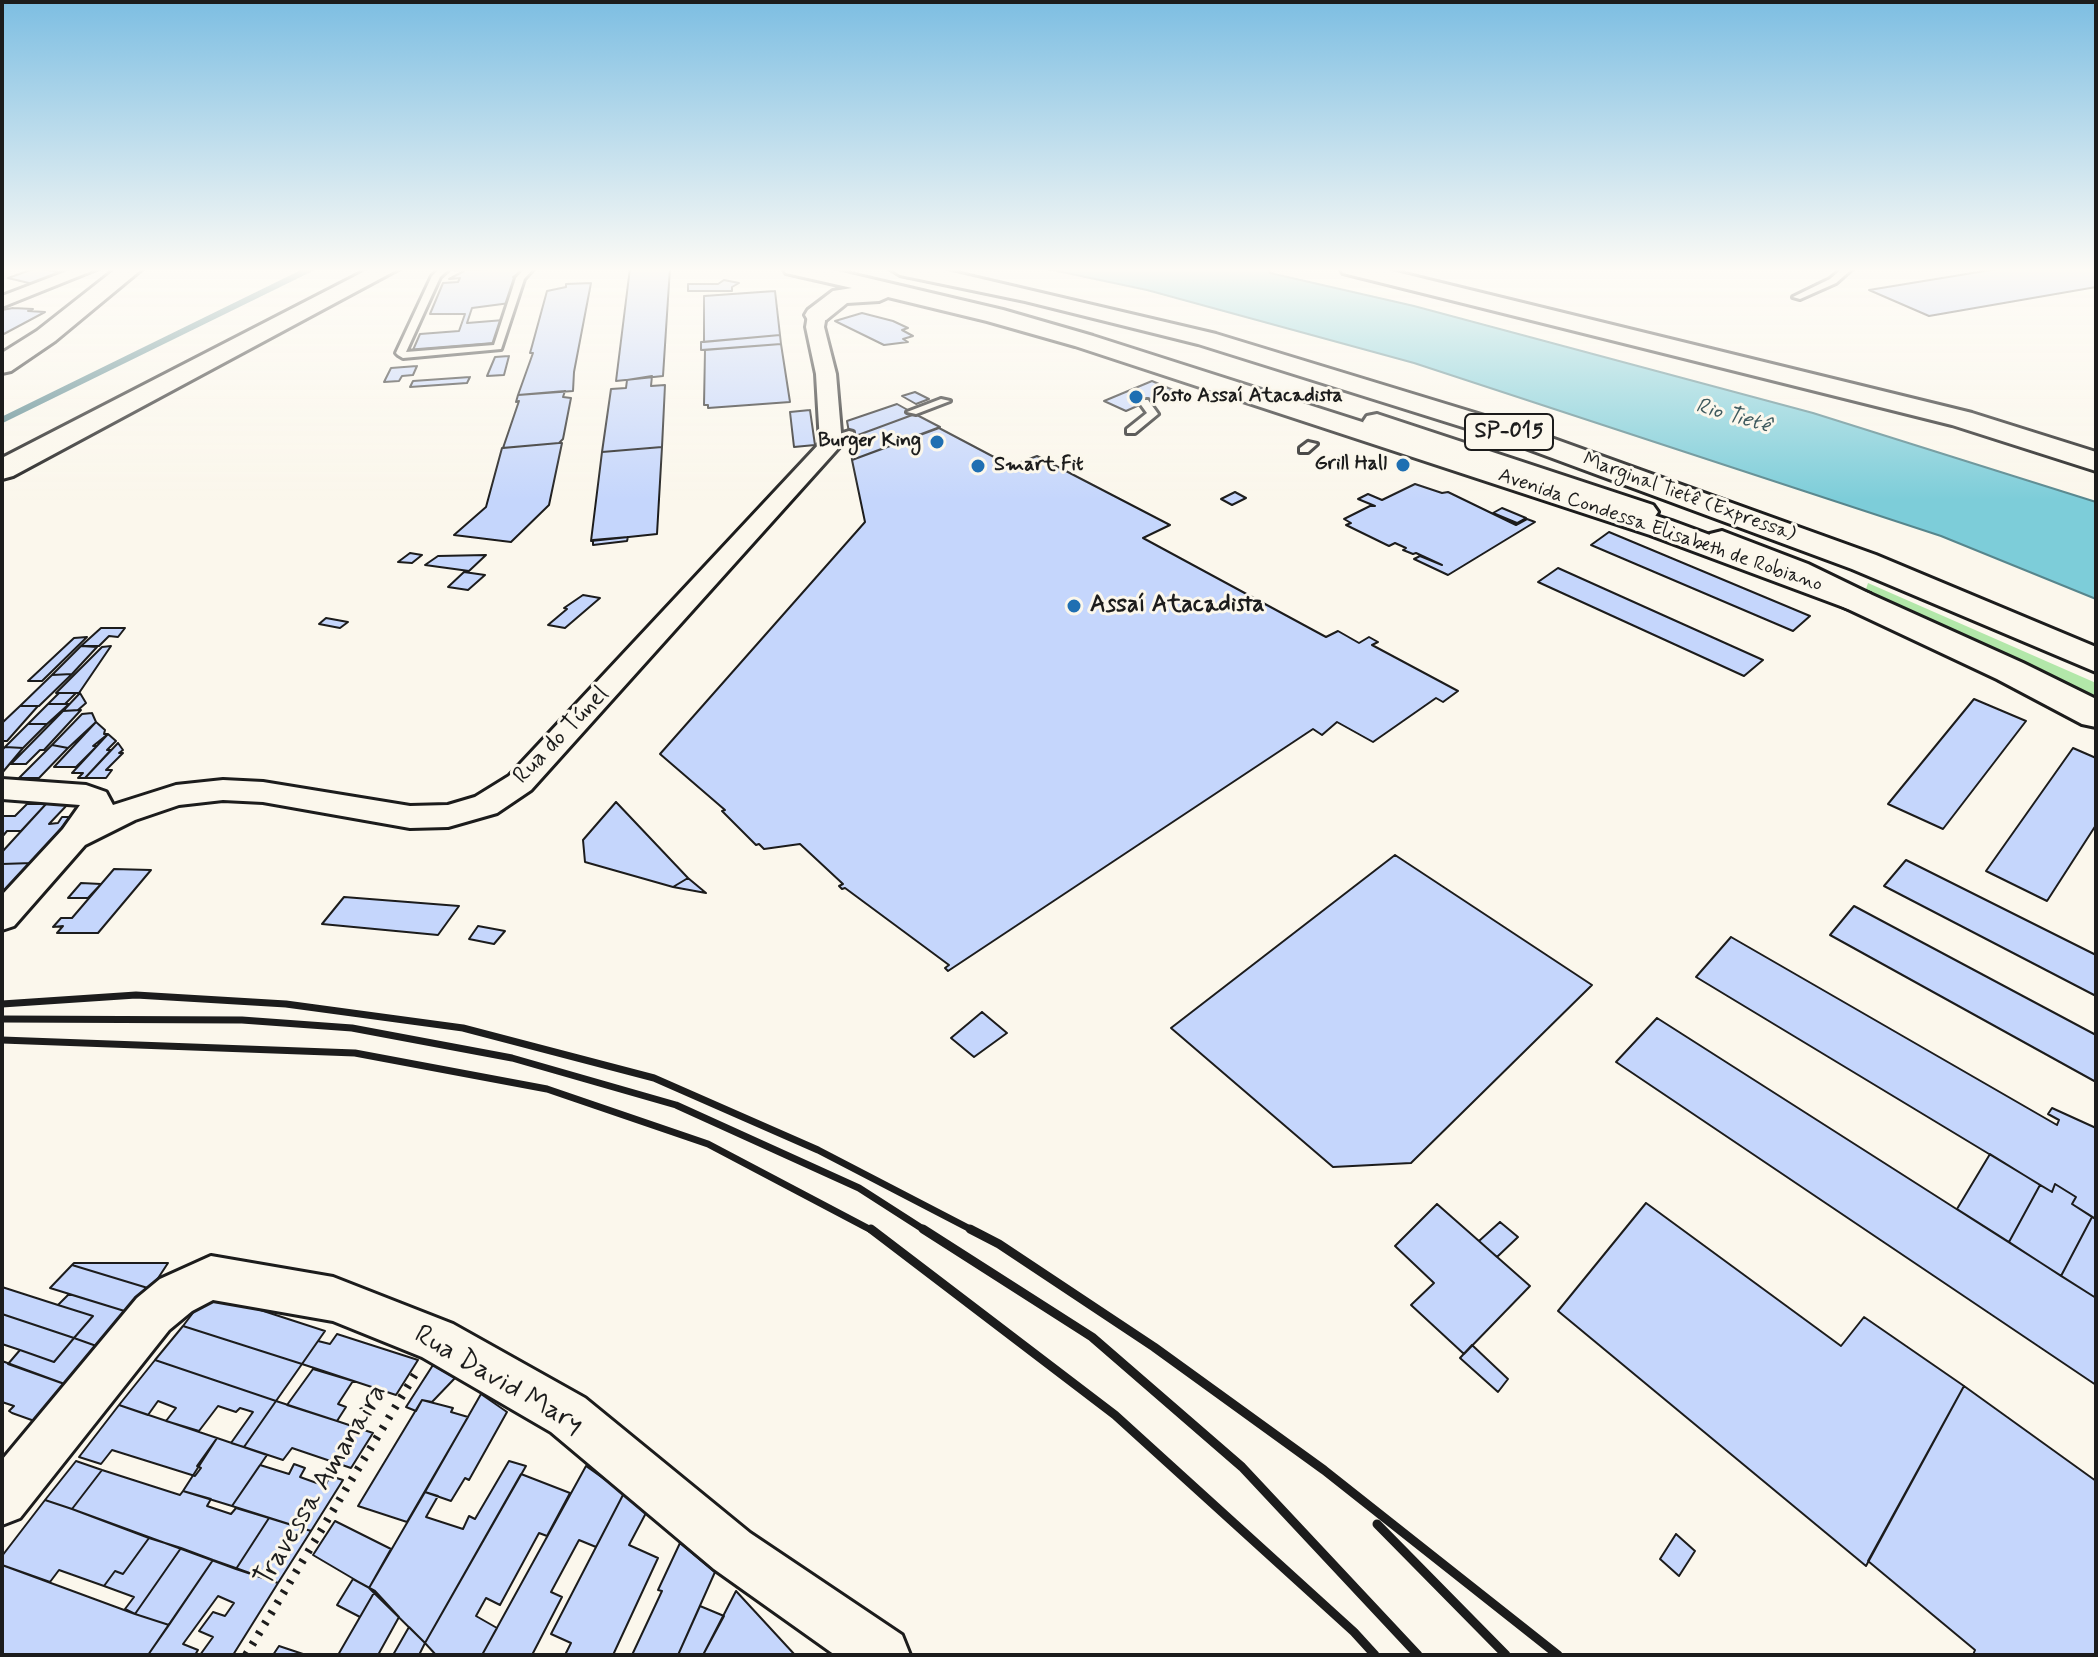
<!DOCTYPE html>
<html>
<head>
<meta charset="utf-8">
<style>
	body { margin:0 }
	#map { position:relative; width:2098px; height:1657px; overflow:hidden; background:#fbf7ec; font-family:Mynerve,sans-serif }
	canvas { display:block }
	.frame { position:absolute; inset:0; border:4px solid #1c1c1c; pointer-events:none }
</style>
</head>
<body>
<div id="map">
<canvas width="2098" height="1657"></canvas>
<div class="frame"></div>
</div>
<script>
const ctx = document.querySelector('canvas').getContext('2d');
ctx.lineJoin = 'round';
function paint(path, color) {
  ctx.fillStyle = color;
  ctx.fill(path, 'evenodd');
}
function toPath(rows) {
  const path = new Path2D();
  for (const r of rows) {
    path.moveTo(r[0], r[1]);
    for (let i = 2; i < r.length; i += 2) path.lineTo(r[i], r[i + 1]);
  }
  return path;
}
function stroke(path, color, width, dash) {
  ctx.strokeStyle = color;
  ctx.lineWidth = width;
  ctx.lineCap = dash ? 'butt' : 'round';
  ctx.setLineDash(dash || []);
  ctx.stroke(path);
}
function label(font, color, halo, rows, align = 'center') {
  ctx.font = font + ' Mynerve,sans-serif';
  ctx.lineWidth = 6;
  ctx.setLineDash([]);
  ctx.textBaseline = 'middle';
  ctx.strokeStyle = halo;
  ctx.fillStyle = color;
  for (const [text, x, y, turn = 0] of rows) {
    ctx.save();
    ctx.translate(x, y);
    ctx.rotate((+turn || 0) * Math.PI / 180);
    ctx.textAlign = isNaN(turn) ? turn : align;
    if (halo) ctx.strokeText(text, 0, 0);
    ctx.fillText(text, 0, 0);
    ctx.restore();
  }
}
paint(toPath([
	[1868,583,2096,683,2096,702,1987,647,1865,592]
]), '#b2e7a9');
const water = toPath([
	[1043,268,1268,268,1270,273,1414,306,1813,413,2096,502,2096,599,1941,536,1414,363,1147,290,1043,268]
]);
paint(water, '#7dcdd9');
stroke(water, '#56868d', 2);
stroke(toPath([
	[2,420,312,268]
]), '#56868d', 6);
const building = toPath([
	[36,268,64,273,33,284,8,278,36,268],
	[526,268,513,277,517,277,510,303,472,308,467,323,504,320,497,343,413,350,420,334,459,331,465,314,430,314,443,283,458,282,460,278,449,279,464,271,453,270,526,268],
	[630,268,670,268,663,376,616,381,630,268],
	[2003,268,2096,268,2096,287,1929,316,1869,290,2003,268],
	[724,280,739,283,732,287,732,291,688,291,688,284,718,284,724,280],
	[591,283,574,372,573,391,518,395,533,353,530,353,532,346,547,291,566,287,566,284,591,283],
	[775,291,780,335,704,342,704,296,775,291],
	[13,308,33,309,28,311,45,312,2,335,2,310,13,308],
	[862,313,893,321,908,328,902,330,913,336,903,339,908,342,884,345,835,321,862,313],
	[780,335,781,344,701,350,701,342,780,335],
	[781,344,790,402,708,408,708,405,704,405,705,350,781,344],
	[509,356,504,375,487,376,495,357,509,356],
	[417,366,413,375,402,376,399,381,384,382,391,368,417,366],
	[652,376,651,386,665,385,662,447,602,452,611,389,626,388,627,380,652,376],
	[470,377,467,383,410,387,413,381,470,377],
	[1152,381,1173,390,1126,411,1104,401,1152,381],
	[565,391,563,397,571,398,570,403,563,439,559,443,503,448,519,401,516,402,518,395,565,391],
	[915,392,929,399,916,404,902,396,915,392],
	[897,404,915,414,850,438,847,421,897,404],
	[810,410,815,445,794,447,790,412,810,410],
	[915,414,940,427,852,460,850,438,915,414],
	[939,428,1011,466,1037,456,1170,525,1143,538,1326,637,1338,631,1359,643,1369,637,1378,642,1372,645,1458,691,1443,702,1436,698,1373,742,1337,722,1322,735,1313,729,948,971,945,968,949,965,845,888,842,889,839,886,843,884,800,844,764,849,759,844,756,845,722,811,725,810,660,754,865,522,852,460,939,428],
	[559,443,562,443,549,505,511,542,454,535,486,507,502,448,559,443],
	[662,447,657,534,591,541,602,452,662,447],
	[1415,484,1442,493,1448,492,1516,525,1527,519,1535,522,1448,575,1414,559,1420,556,1442,565,1416,553,1413,554,1403,550,1406,548,1395,543,1389,546,1346,525,1351,523,1344,519,1370,506,1375,506,1358,499,1368,494,1382,500,1415,484],
	[1235,492,1246,498,1232,505,1221,499,1235,492],
	[1502,508,1526,518,1517,523,1493,513,1502,508],
	[1609,532,1810,616,1793,631,1591,545,1609,532],
	[628,537,627,541,593,545,593,540,628,537],
	[410,553,422,555,412,563,398,562,410,553],
	[486,555,469,571,425,565,438,556,486,555],
	[1558,568,1763,660,1744,676,1538,582,1558,568],
	[464,572,485,575,468,590,448,587,464,572],
	[583,595,600,598,565,628,548,625,567,609,564,608,583,595],
	[326,618,348,622,340,628,319,624,326,618],
	[101,628,125,628,118,637,109,636,99,646,81,646,101,628],
	[87,637,42,681,28,681,74,638,87,637],
	[81,646,97,647,72,674,52,675,81,646],
	[111,646,79,693,56,693,102,647,111,646],
	[72,674,39,706,20,706,52,675,72,674],
	[59,693,76,693,65,704,48,704,59,693],
	[80,693,86,703,78,710,63,711,80,693],
	[1974,699,2026,721,1943,829,1888,804,1974,699],
	[48,704,69,704,47,724,28,724,48,704],
	[20,706,38,706,7,741,2,741,2,723,20,706],
	[81,710,44,750,40,750,26,764,11,764,63,711,81,710],
	[92,713,96,722,68,748,52,745,82,714,92,713],
	[96,722,105,730,104,734,108,734,93,746,97,746,76,767,54,767,96,722],
	[28,724,47,724,23,748,5,747,28,724],
	[108,734,116,741,107,750,111,750,85,778,78,778,83,773,72,773,108,734],
	[118,743,123,750,119,753,123,753,106,770,112,770,106,778,85,778,118,743],
	[52,745,68,748,39,778,19,778,52,745],
	[5,747,23,748,2,773,2,750,5,747],
	[2073,748,2096,758,2096,825,2047,901,1986,871,2073,748],
	[616,802,688,878,673,887,585,862,583,840,616,802],
	[27,804,46,804,21,831,7,831,2,837,2,816,15,816,27,804],
	[46,804,68,804,49,824,58,823,62,817,71,817,32,863,2,864,2,852,46,804],
	[1395,855,1592,985,1411,1163,1333,1167,1171,1028,1395,855],
	[1906,860,2096,955,2096,996,1884,886,1906,860],
	[32,863,8,890,2,891,2,864,32,863],
	[114,869,151,870,98,933,57,933,63,926,53,927,61,918,72,918,114,869],
	[688,878,706,893,673,887,688,878],
	[81,883,101,884,88,898,68,898,81,883],
	[344,897,459,906,438,935,322,924,344,897],
	[1854,906,2096,1035,2096,1082,1830,935,1854,906],
	[478,926,505,931,494,944,469,939,478,926],
	[1731,937,2057,1125,2059,1120,2048,1114,2052,1108,2096,1128,2096,1219,2072,1204,2076,1197,2055,1184,2052,1192,1696,977,1731,937],
	[982,1012,1007,1033,974,1057,951,1038,982,1012],
	[1657,1018,2096,1298,2096,1385,1616,1062,1657,1018],
	[1990,1154,2040,1185,2009,1242,1957,1209,1990,1154],
	[2055,1184,2076,1197,2072,1204,2092,1217,2061,1276,2009,1242,2040,1185,2052,1192,2055,1184],
	[1646,1203,1841,1346,1864,1317,1964,1386,1866,1566,1558,1311,1646,1203],
	[1437,1204,1530,1286,1464,1354,1411,1305,1434,1283,1395,1246,1437,1204],
	[2092,1217,2096,1219,2096,1298,2061,1276,2092,1217],
	[1500,1222,1518,1237,1497,1257,1479,1241,1500,1222],
	[74,1263,168,1263,151,1289,72,1265,74,1263],
	[72,1265,151,1289,131,1313,50,1288,72,1265],
	[2,1287,58,1305,93,1316,74,1338,2,1314,2,1287],
	[208,1293,325,1331,302,1364,183,1326,208,1293],
	[69,1294,131,1313,102,1348,74,1338,93,1316,58,1305,69,1294],
	[2,1314,74,1338,54,1362,20,1350,2,1344,2,1314],
	[183,1326,302,1364,276,1401,155,1360,183,1326],
	[337,1334,418,1360,396,1395,302,1364,318,1341,330,1344,337,1334],
	[74,1338,102,1348,70,1386,8,1364,20,1350,54,1362,74,1338],
	[1472,1345,1508,1379,1498,1392,1460,1358,1472,1345],
	[155,1360,276,1401,244,1447,231,1443,253,1412,240,1408,236,1412,218,1406,199,1431,166,1421,176,1408,158,1401,148,1415,119,1405,155,1360],
	[2,1361,70,1386,40,1423,12,1413,9,1411,14,1406,2,1402,2,1361],
	[433,1365,455,1378,432,1402,422,1400,416,1411,406,1407,433,1365],
	[313,1369,353,1381,338,1404,346,1407,337,1421,287,1405,313,1369],
	[1964,1386,2096,1481,2096,1655,1973,1655,1975,1650,1868,1561,1964,1386],
	[481,1394,507,1412,469,1480,465,1478,451,1501,425,1492,481,1394],
	[422,1400,453,1408,451,1412,468,1417,407,1522,358,1506,422,1400],
	[276,1401,337,1421,373,1433,351,1468,292,1448,283,1460,244,1447,276,1401],
	[119,1405,217,1438,197,1466,201,1468,195,1476,112,1450,101,1464,79,1457,119,1405],
	[217,1438,267,1455,232,1506,183,1491,217,1438],
	[76,1461,102,1470,72,1509,45,1500,76,1461],
	[509,1461,526,1466,425,1643,369,1588,425,1492,438,1496,426,1517,463,1529,469,1516,475,1519,509,1461],
	[294,1464,305,1468,300,1477,325,1486,330,1476,343,1480,311,1531,232,1506,260,1465,289,1474,294,1464],
	[586,1466,624,1493,596,1547,579,1540,551,1592,562,1597,532,1655,482,1655,586,1466],
	[102,1470,180,1495,183,1491,211,1499,207,1506,231,1514,236,1508,269,1518,236,1569,72,1509,102,1470],
	[521,1474,570,1493,547,1536,539,1533,500,1605,486,1598,476,1616,497,1628,482,1655,436,1655,425,1643,521,1474],
	[624,1493,646,1513,629,1545,658,1558,613,1655,565,1655,571,1643,551,1634,624,1493],
	[45,1500,72,1509,149,1538,123,1574,115,1571,104,1586,59,1570,50,1582,2,1565,2,1556,45,1500],
	[269,1518,311,1531,278,1583,236,1569,269,1518],
	[335,1521,391,1549,369,1588,313,1555,335,1521],
	[1676,1534,1695,1551,1679,1576,1660,1559,1676,1534],
	[149,1538,181,1548,135,1614,125,1609,134,1597,104,1586,115,1571,123,1574,149,1538],
	[680,1543,715,1572,678,1655,632,1655,662,1591,658,1590,680,1543],
	[181,1548,213,1560,169,1625,135,1614,181,1548],
	[213,1560,278,1583,233,1655,200,1655,213,1637,199,1631,213,1612,225,1616,234,1603,218,1596,183,1644,198,1650,195,1655,148,1655,213,1560],
	[2,1565,135,1614,169,1625,148,1655,2,1655,2,1565],
	[353,1579,375,1591,360,1617,337,1605,353,1579],
	[375,1591,399,1617,378,1655,338,1655,375,1591],
	[736,1591,795,1655,703,1655,736,1591],
	[700,1606,724,1616,703,1655,678,1655,700,1606],
	[409,1627,425,1643,419,1655,393,1655,409,1627],
	[279,1646,306,1655,273,1655,279,1646]
]);
paint(building, '#c5d6fc');
stroke(building, '#1c1c1c', 2);
const service = toPath([
	[440,268,450,268,440,277,406,352,494,345,516,278,525,268,534,268,524,279,501,349,403,358,398,355,396,353,432,276,440,268],
	[1843,268,1853,268,1836,283,1800,299,1793,297,1830,279,1843,268],
	[941,399,950,401,916,414,907,412,941,399],
	[1140,400,1148,400,1158,414,1135,433,1127,433,1127,429,1147,413,1139,402,1140,400],
	[849,431,853,432,853,436,831,441,826,438,849,431],
	[1308,442,1317,444,1308,452,1300,452,1300,448,1308,442]
]);
const minor = toPath([
	[75,268,99,268,2,307,2,296,75,268],
	[817,310,826,315,824,327,836,374,842,444,531,790,497,813,448,827,410,828,263,802,223,800,179,805,135,820,85,845,14,926,2,930,2,895,63,829,80,805,2,799,2,779,86,785,106,792,113,805,176,785,223,780,263,782,410,806,448,805,475,797,509,776,820,443,816,374,806,327,808,315,817,310],
	[211,1256,333,1277,453,1324,585,1398,750,1533,902,1635,910,1655,835,1655,714,1569,551,1432,422,1357,333,1321,213,1300,192,1311,169,1330,20,1518,2,1525,2,1460,137,1298,160,1279,211,1256]
]);
const primary = toPath([
	[117,268,143,268,55,341,11,371,2,373,2,353,37,331,117,268],
	[371,268,400,268,13,476,2,479,2,458,371,268]
]);
const trunk = toPath([
	[783,268,825,268,1003,310,1093,336,1672,521,1870,594,2023,663,2096,699,2096,727,2082,724,1997,679,1846,608,1650,535,1075,346,987,321,888,297,879,301,847,303,826,320,808,320,805,315,808,310,833,291,852,288,786,273,783,268]
]);
const motorway = toPath([
	[889,268,935,268,1216,334,1521,427,1876,555,2096,647,2096,672,1852,569,1501,439,1198,344,1025,301,900,275,889,268],
	[1340,268,1380,268,1972,413,2096,452,2096,471,1952,425,1343,273,1340,268],
	[1377,414,1653,505,1658,512,1653,519,1642,522,1631,519,1367,428,1363,422,1367,416,1377,414],
	[1722,531,1808,564,1870,594,1876,601,1870,608,1858,612,1846,608,1784,578,1710,548,1706,541,1710,534,1722,531]
]);
stroke(service, '#1c1c1c', 6);
stroke(minor, '#1c1c1c', 6);
stroke(primary, '#1c1c1c', 6);
stroke(trunk, '#1c1c1c', 6);
stroke(motorway, '#1c1c1c', 6);
stroke(toPath([
	[246,1655,417,1371]
]), '#1c1c1c', 8, [3, 9]);
paint(service, '#fbf7ec');
paint(minor, '#fbf7ec');
paint(primary, '#fbf7ec');
paint(trunk, '#fbf7ec');
paint(motorway, '#fbf7ec');
stroke(toPath([
	[2,1004,136,995,286,1004,463,1028,654,1078,818,1150,974,1231],
	[2,1019,242,1020,352,1028,512,1058,676,1105,859,1188,926,1231],
	[2,1040,355,1053,547,1089,708,1144,873,1231]
]), '#1c1c1c', 7);
stroke(toPath([
	[871,1229,1115,1415,1354,1632,1375,1655],
	[923,1229,1092,1337,1242,1467,1418,1655],
	[970,1229,999,1244,1154,1347,1324,1470,1558,1655],
	[1377,1524,1506,1655]
]), '#1c1c1c', 9);
const sky = ctx.createLinearGradient(0, 0, 0, 500);
sky.addColorStop(0, '#7dbee2');
sky.addColorStop(0.54, '#fdfbf6');
sky.addColorStop(1, '#fdfbf600');
ctx.fillStyle = sky;
ctx.fillRect(0, 0, 2098, 500);
for (const [x, y, r, color] of [
	[1136,397,8,"#1f6fb2"],
	[937,442,8,"#1f6fb2"],
	[1403,465,8,"#1f6fb2"],
	[978,466,8,"#1f6fb2"],
	[1074,606,8,"#1f6fb2"]
]) {
  const dot = new Path2D();
  dot.arc(x, y, r, 0, 2 * Math.PI);
  ctx.fillStyle = color;
  ctx.fill(dot);
  stroke(dot, '#fbf7ec', 3);
}
label('bold 20px', '#1c1c1c', '#fbf7ec', [
	["Posto Assaí Atacadista",1152,397],
	["Burger King",921,442,"right"],
	["Grill Hall",1387,465,"right"],
	["Smart Fit",994,466]
], 'left');
label('20px', '#1c1c1c', '#fbf7ec', [
	["Marginal Tietê (Expressa)",1689,498,20],
	["Avenida Condessa Elisabeth de Robiano",1660,531,19]
]);
label('italic 22px', '#3e5a5e', '#fbf7ec', [
	["Rio Tietê",1733,417,16]
]);
for (const [x, y, w] of [
	[1509,432,88]
]) {
  const box = new Path2D();
  box.roundRect(x - w / 2, y - 18, w, 36, 6);
  ctx.fillStyle = '#fbf7ec';
  ctx.fill(box);
  stroke(box, '#1c1c1c', 2);
}
label('bold 22px', '#1c1c1c', null, [
	["SP-015",1509,432]
]);
label('bold 24px', '#1c1c1c', '#fbf7ec', [
	["Assaí Atacadista",1090,606]
], 'left');
label('24px', '#1c1c1c', '#fbf7ec', [
	["Rua do Túnel",562,736,-46]
]);
label('28px', '#1c1c1c', '#fbf7ec', [
	["Rua David Mary",498,1381,30],
	["Travessa Amanaira",322,1486,-59]
]);
</script>
</body>
</html>
